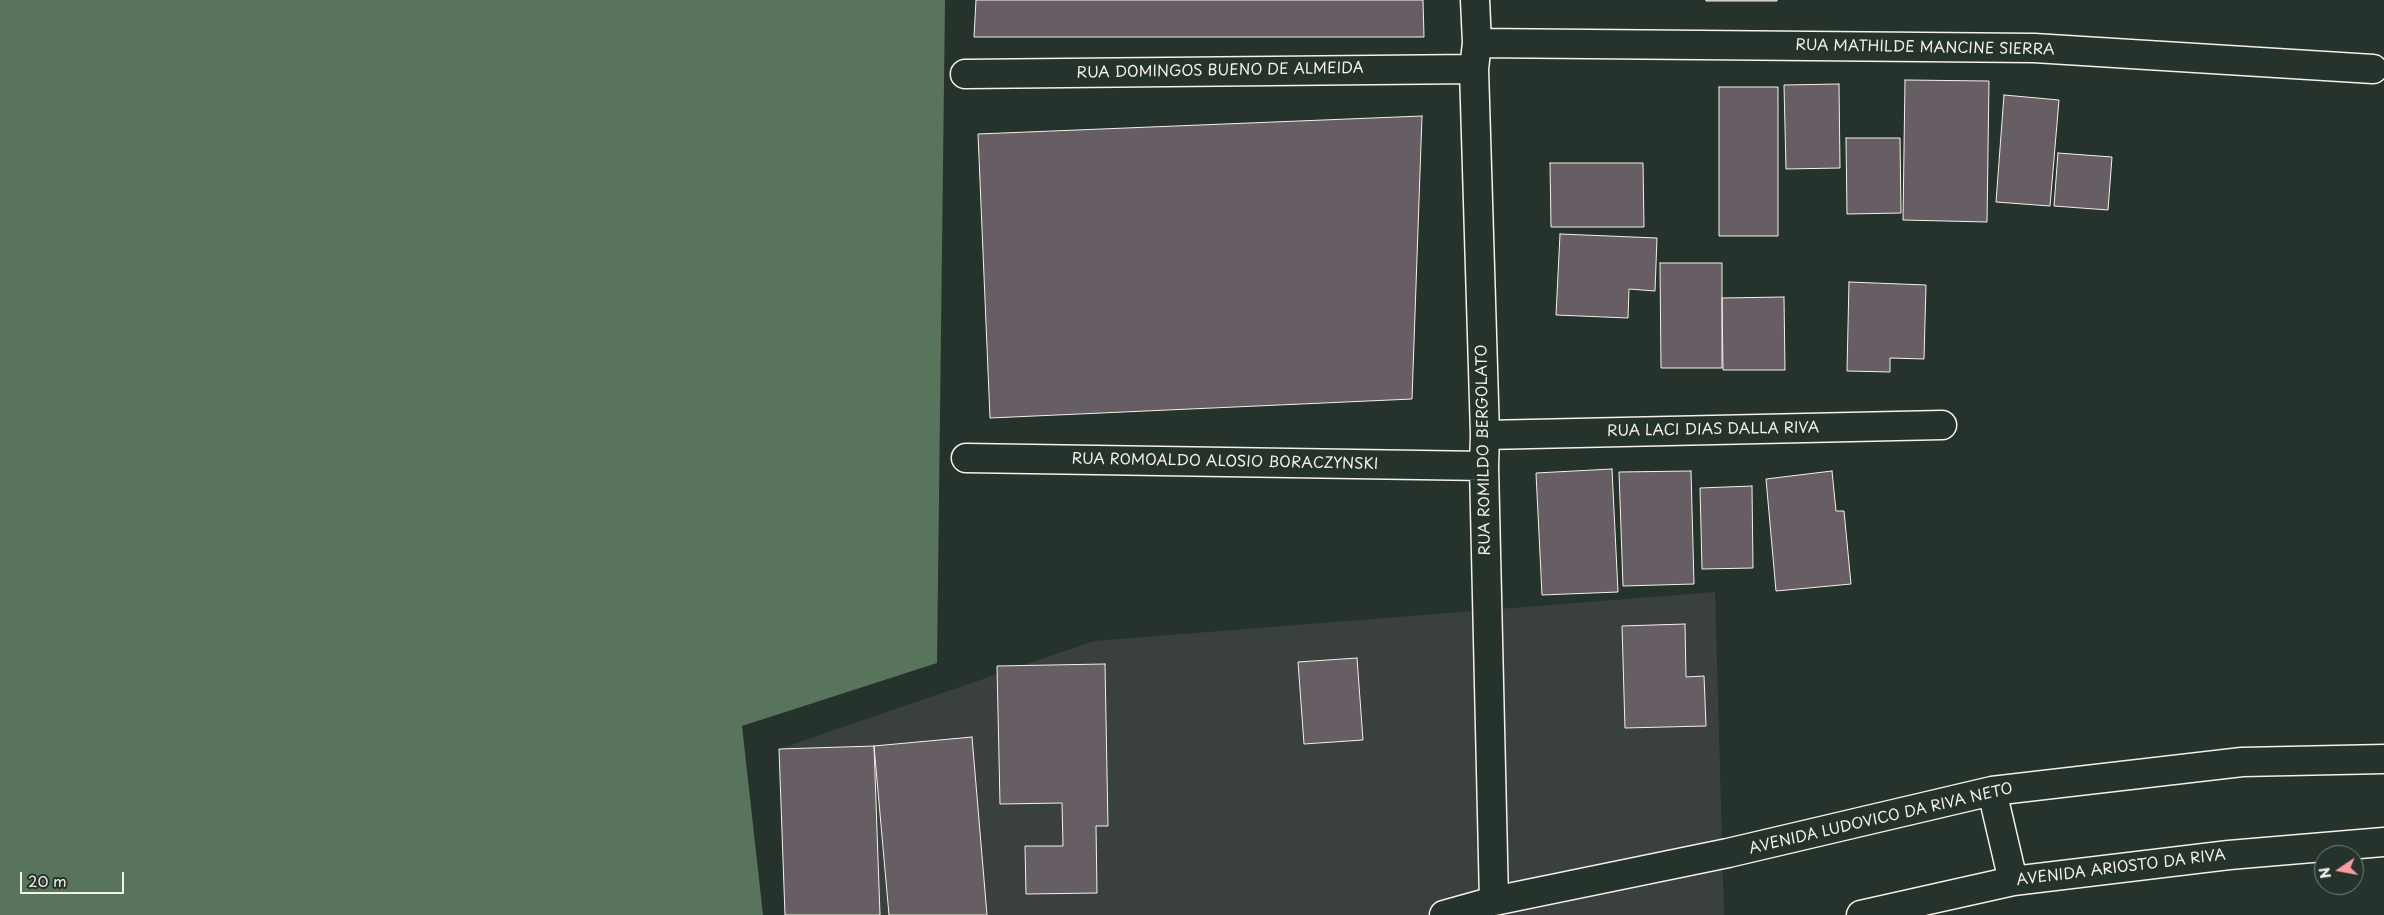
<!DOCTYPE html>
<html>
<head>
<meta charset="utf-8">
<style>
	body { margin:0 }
	#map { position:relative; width:2384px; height:915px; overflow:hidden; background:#26332d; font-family:"Playpen Sans",sans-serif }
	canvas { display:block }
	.north { position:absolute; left:2314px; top:845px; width:50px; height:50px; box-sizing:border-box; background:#26332d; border:1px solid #787f78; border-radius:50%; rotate:258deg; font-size:14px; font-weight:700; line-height:20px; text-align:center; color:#f4f1e8 }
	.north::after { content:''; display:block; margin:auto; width:18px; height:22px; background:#ff9aa2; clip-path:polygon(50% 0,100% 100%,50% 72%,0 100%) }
	.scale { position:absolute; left:20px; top:872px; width:104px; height:22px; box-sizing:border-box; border:2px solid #f4f1e8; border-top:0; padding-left:6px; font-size:15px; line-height:18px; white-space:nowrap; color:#f4f1e8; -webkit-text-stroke:4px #26332d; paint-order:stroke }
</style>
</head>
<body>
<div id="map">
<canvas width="2384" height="915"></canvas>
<div class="north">N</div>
<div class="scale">20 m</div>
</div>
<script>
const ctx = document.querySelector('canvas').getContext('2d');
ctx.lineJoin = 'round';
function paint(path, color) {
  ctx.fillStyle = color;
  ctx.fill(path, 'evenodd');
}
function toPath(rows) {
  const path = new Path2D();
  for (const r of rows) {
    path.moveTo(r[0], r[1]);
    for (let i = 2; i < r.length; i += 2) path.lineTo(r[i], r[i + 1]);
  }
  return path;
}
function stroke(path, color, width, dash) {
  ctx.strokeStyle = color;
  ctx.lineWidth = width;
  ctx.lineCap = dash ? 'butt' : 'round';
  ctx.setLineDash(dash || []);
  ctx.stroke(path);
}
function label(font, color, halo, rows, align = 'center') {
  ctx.font = font + ' "Playpen Sans",sans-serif';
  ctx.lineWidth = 4.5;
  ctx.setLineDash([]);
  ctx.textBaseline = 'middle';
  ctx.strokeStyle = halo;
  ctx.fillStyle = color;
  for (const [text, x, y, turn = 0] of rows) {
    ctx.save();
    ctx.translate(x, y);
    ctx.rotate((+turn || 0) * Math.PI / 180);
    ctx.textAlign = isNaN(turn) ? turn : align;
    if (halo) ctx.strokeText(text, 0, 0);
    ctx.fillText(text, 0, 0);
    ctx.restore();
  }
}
paint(toPath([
	[1715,592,1724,915,797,915,779,749,1094,641]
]), '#3a403e');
paint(toPath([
	[0,0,945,0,937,663,742,726,763,915,0,915]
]), '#58745c');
const building = toPath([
	[976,0,1423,0,1424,37,974,37,976,0],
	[1706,0,1777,0,1777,1,1706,1,1706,0],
	[1905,80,1989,81,1987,222,1903,220,1905,80],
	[1839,84,1840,168,1786,169,1784,85,1839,84],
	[1719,87,1778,87,1778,236,1719,236,1719,87],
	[2004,95,2059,100,2050,206,1996,202,2004,95],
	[1422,116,1412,399,990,418,978,134,1422,116],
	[1846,138,1900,138,1901,213,1847,214,1846,138],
	[2058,153,2112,157,2108,210,2054,206,2058,153],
	[1550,163,1643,163,1644,227,1551,227,1550,163],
	[1560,234,1657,238,1655,291,1629,289,1628,318,1556,315,1560,234],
	[1660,263,1722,263,1722,368,1661,368,1660,263],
	[1849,282,1926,285,1924,359,1890,358,1890,372,1847,371,1849,282],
	[1784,297,1785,370,1723,370,1722,298,1784,297],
	[1612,469,1618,592,1542,595,1536,473,1612,469],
	[1691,471,1694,584,1623,586,1619,472,1691,471],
	[1832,471,1836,511,1844,511,1851,584,1776,591,1766,479,1832,471],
	[1752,486,1753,568,1702,569,1700,488,1752,486],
	[1685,624,1686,677,1704,676,1706,726,1625,728,1622,626,1685,624],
	[1357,658,1363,740,1304,744,1298,662,1357,658],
	[1105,664,1108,826,1096,826,1097,893,1026,894,1025,846,1063,846,1062,803,1000,804,997,666,1105,664],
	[972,737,987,915,889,915,874,746,972,737],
	[874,746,880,915,785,915,779,749,874,746]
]);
paint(building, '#675e65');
stroke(building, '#f4f1e8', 1);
const minor = toPath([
	[1475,0,1477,43,1474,69,1485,435,1484,466,1494,901],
	[1477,43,2034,48,2373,69],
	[965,74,1474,69],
	[1485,435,1942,425],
	[966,458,1484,466],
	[1992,791,2013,881],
	[1444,915,1494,901,1728,853,1992,791,2242,762,2384,759],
	[1861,915,2013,881,2229,855,2384,842]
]);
stroke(minor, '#f4f1e8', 31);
stroke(minor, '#26332d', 28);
label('15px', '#f4f1e8', '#26332d', [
	["RUA MATHILDE MANCINE SIERRA",1925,48,1],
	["RUA DOMINGOS BUENO DE ALMEIDA",1220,71,-1],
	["RUA LACI DIAS DALLA RIVA",1713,430,-1],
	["RUA ROMILDO BERGOLATO",1484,450,-91],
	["RUA ROMOALDO ALOSIO BORACZYNSKI",1225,462,1],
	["AVENIDA LUDOVICO DA RIVA NETO",1881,819,-13],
	["AVENIDA ARIOSTO DA RIVA",2121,868,-7]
]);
</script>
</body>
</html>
